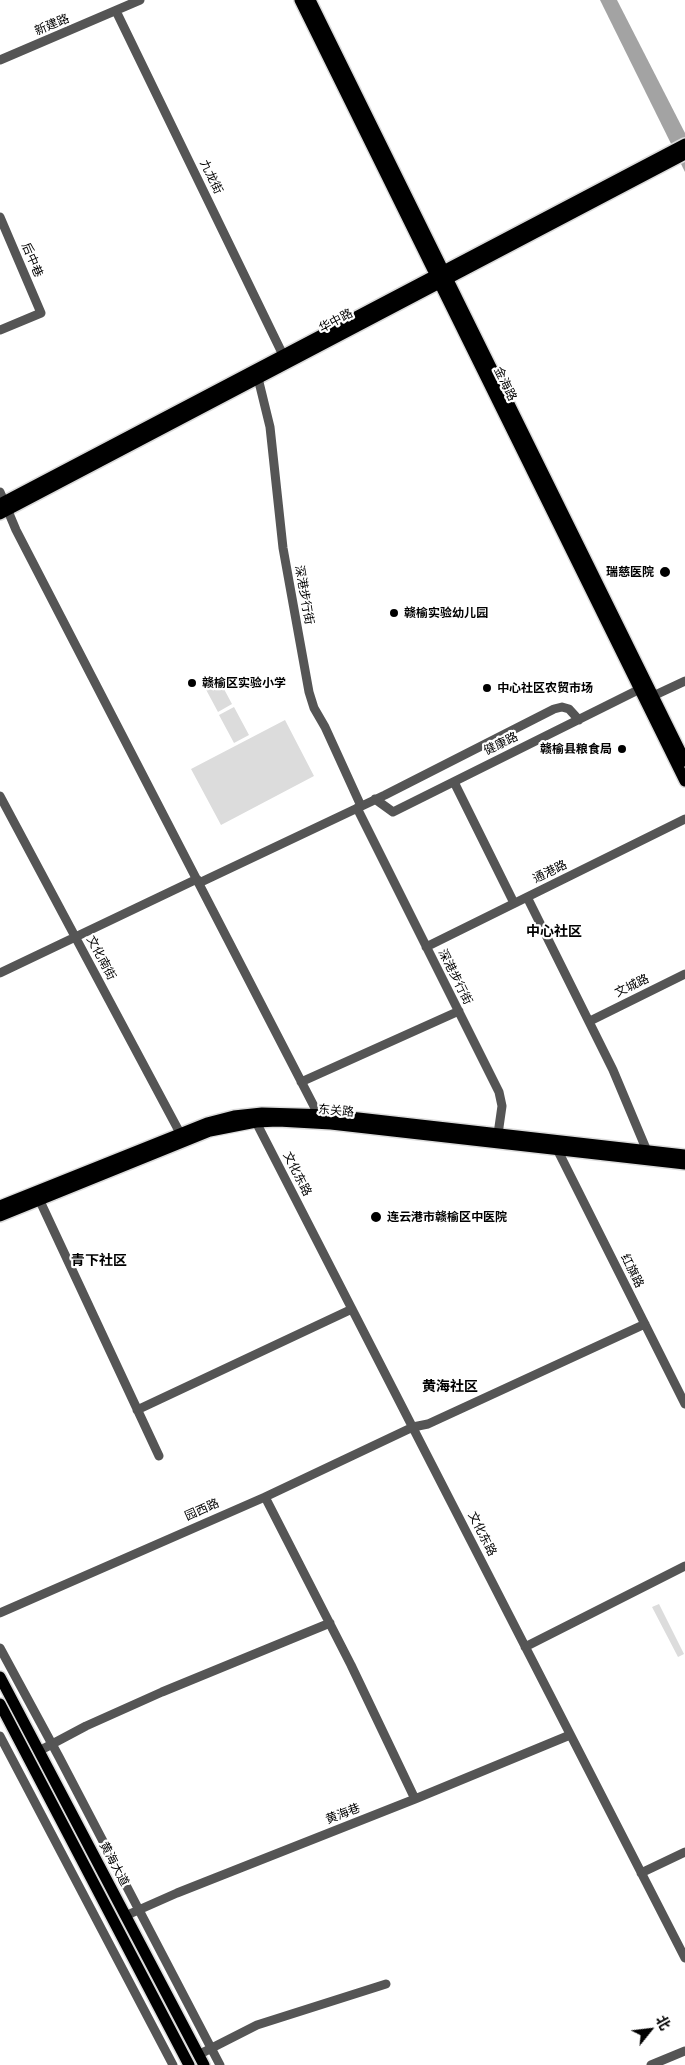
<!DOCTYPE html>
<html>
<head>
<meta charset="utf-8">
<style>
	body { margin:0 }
	#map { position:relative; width:685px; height:2065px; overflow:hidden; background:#fff; font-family:Montserrat,"Noto Sans SC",sans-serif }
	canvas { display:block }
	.north { position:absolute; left:625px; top:2005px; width:50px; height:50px; -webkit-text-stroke:4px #fff; paint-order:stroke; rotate:61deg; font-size:14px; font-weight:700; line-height:20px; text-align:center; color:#000 }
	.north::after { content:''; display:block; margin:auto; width:18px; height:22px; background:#000; clip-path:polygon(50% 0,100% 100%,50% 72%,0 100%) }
</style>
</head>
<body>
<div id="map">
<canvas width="685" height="2065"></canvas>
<div class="north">北</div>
</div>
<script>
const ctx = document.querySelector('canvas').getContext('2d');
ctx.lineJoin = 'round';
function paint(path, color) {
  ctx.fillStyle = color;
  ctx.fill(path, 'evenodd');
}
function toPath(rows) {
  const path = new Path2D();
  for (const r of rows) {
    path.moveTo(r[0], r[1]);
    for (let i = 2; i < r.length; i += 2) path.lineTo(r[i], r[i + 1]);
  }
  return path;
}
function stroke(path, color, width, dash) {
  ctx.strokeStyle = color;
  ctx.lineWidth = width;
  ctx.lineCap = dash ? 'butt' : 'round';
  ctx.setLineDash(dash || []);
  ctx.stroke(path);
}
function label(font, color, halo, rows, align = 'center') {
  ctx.font = font + ' Montserrat,"Noto Sans SC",sans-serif';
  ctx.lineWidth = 4.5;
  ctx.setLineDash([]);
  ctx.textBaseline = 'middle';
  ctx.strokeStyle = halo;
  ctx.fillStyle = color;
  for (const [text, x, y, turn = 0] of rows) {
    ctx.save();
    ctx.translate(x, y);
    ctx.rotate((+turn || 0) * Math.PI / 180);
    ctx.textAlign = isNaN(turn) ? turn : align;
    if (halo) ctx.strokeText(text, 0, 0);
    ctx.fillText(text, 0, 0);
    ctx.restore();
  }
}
paint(toPath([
	[217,676,232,704,218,712,203,684],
	[234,707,249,735,234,743,219,715],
	[285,720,314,776,221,825,191,769],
	[659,1604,684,1654,678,1657,652,1607]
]), '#dcdcdc');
paint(toPath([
	[600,0,617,0,685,133,685,172]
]), '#a3a3a3');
const major = toPath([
	[300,0,685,781],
	[310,0,685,761],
	[0,504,685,144],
	[0,514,685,154],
	[0,1206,207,1123,234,1116,262,1113,332,1115,685,1155],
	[0,1216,210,1131,256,1122,278,1121,331,1124,685,1164],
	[0,1677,204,2065],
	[0,1704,189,2065]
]);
stroke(major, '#dbdbdb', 14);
stroke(toPath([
	[116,11,283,355],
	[0,60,140,0],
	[0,217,41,313,0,330],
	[258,378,270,427,283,548,309,692,314,708,325,727,361,806],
	[0,492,16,530,318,1114],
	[653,696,685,681],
	[454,782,514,903],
	[0,796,180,1133],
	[375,799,393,812,640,689],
	[357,808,499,1092,502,1106,498,1134],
	[199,883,385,795,554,709,562,707,569,709,579,720],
	[527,897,613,1070,647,1151],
	[426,947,685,819],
	[0,973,197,879],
	[590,1021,685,974],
	[301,1082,459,1011],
	[256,1122,685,1958],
	[557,1149,685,1404],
	[39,1199,159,1456],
	[137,1410,352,1309],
	[265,1497,351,1665,415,1799],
	[0,1613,265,1497,413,1427,428,1424,645,1324],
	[525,1647,685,1566],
	[0,1648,59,1757,220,2065],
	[0,1736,173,2065],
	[39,1751,86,1726,162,1692,330,1623],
	[641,1873,685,1852],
	[125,1916,177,1893,415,1799,570,1735],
	[198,2055,257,2025,386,1984],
	[651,2065,685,2051]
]), '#555', 9);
stroke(major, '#000', 11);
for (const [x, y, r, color] of [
	[665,572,6,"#000"],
	[394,613,5,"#000"],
	[192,683,5,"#000"],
	[487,688,5,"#000"],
	[622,749,5,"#000"],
	[376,1217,6,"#000"]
]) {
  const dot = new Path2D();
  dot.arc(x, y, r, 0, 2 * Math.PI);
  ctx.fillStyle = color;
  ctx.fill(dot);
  stroke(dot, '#fff', 2);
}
label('12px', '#000', '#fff', [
	["新建路",52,25,-23],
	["九龙街",211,177,64],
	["后中巷",32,260,67],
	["华中路",336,321,-28],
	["金海路",505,384,64],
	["深港步行街",304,595,80],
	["健康路",501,744,-26],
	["通港路",550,872,-26],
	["文化南街",101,958,62],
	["深港步行街",455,977,63],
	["文城路",632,986,-26],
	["东关路",336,1111,5],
	["文化东路",297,1174,63],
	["红旗路",632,1271,63],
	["园西路",202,1510,-24],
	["文化东路",482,1534,63],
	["黄海巷",343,1814,-21],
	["黄海大道",114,1864,62]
]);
label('bold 12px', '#000', '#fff', [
	["瑞慈医院",654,572,"right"],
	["赣榆实验幼儿园",404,613],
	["赣榆区实验小学",202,683],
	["中心社区农贸市场",497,688],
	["赣榆县粮食局",612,749,"right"],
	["连云港市赣榆区中医院",387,1217]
], 'left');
label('bold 14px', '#000', '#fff', [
	["中心社区",554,932],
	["青下社区",99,1261],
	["黄海社区",450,1387]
]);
</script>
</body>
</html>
